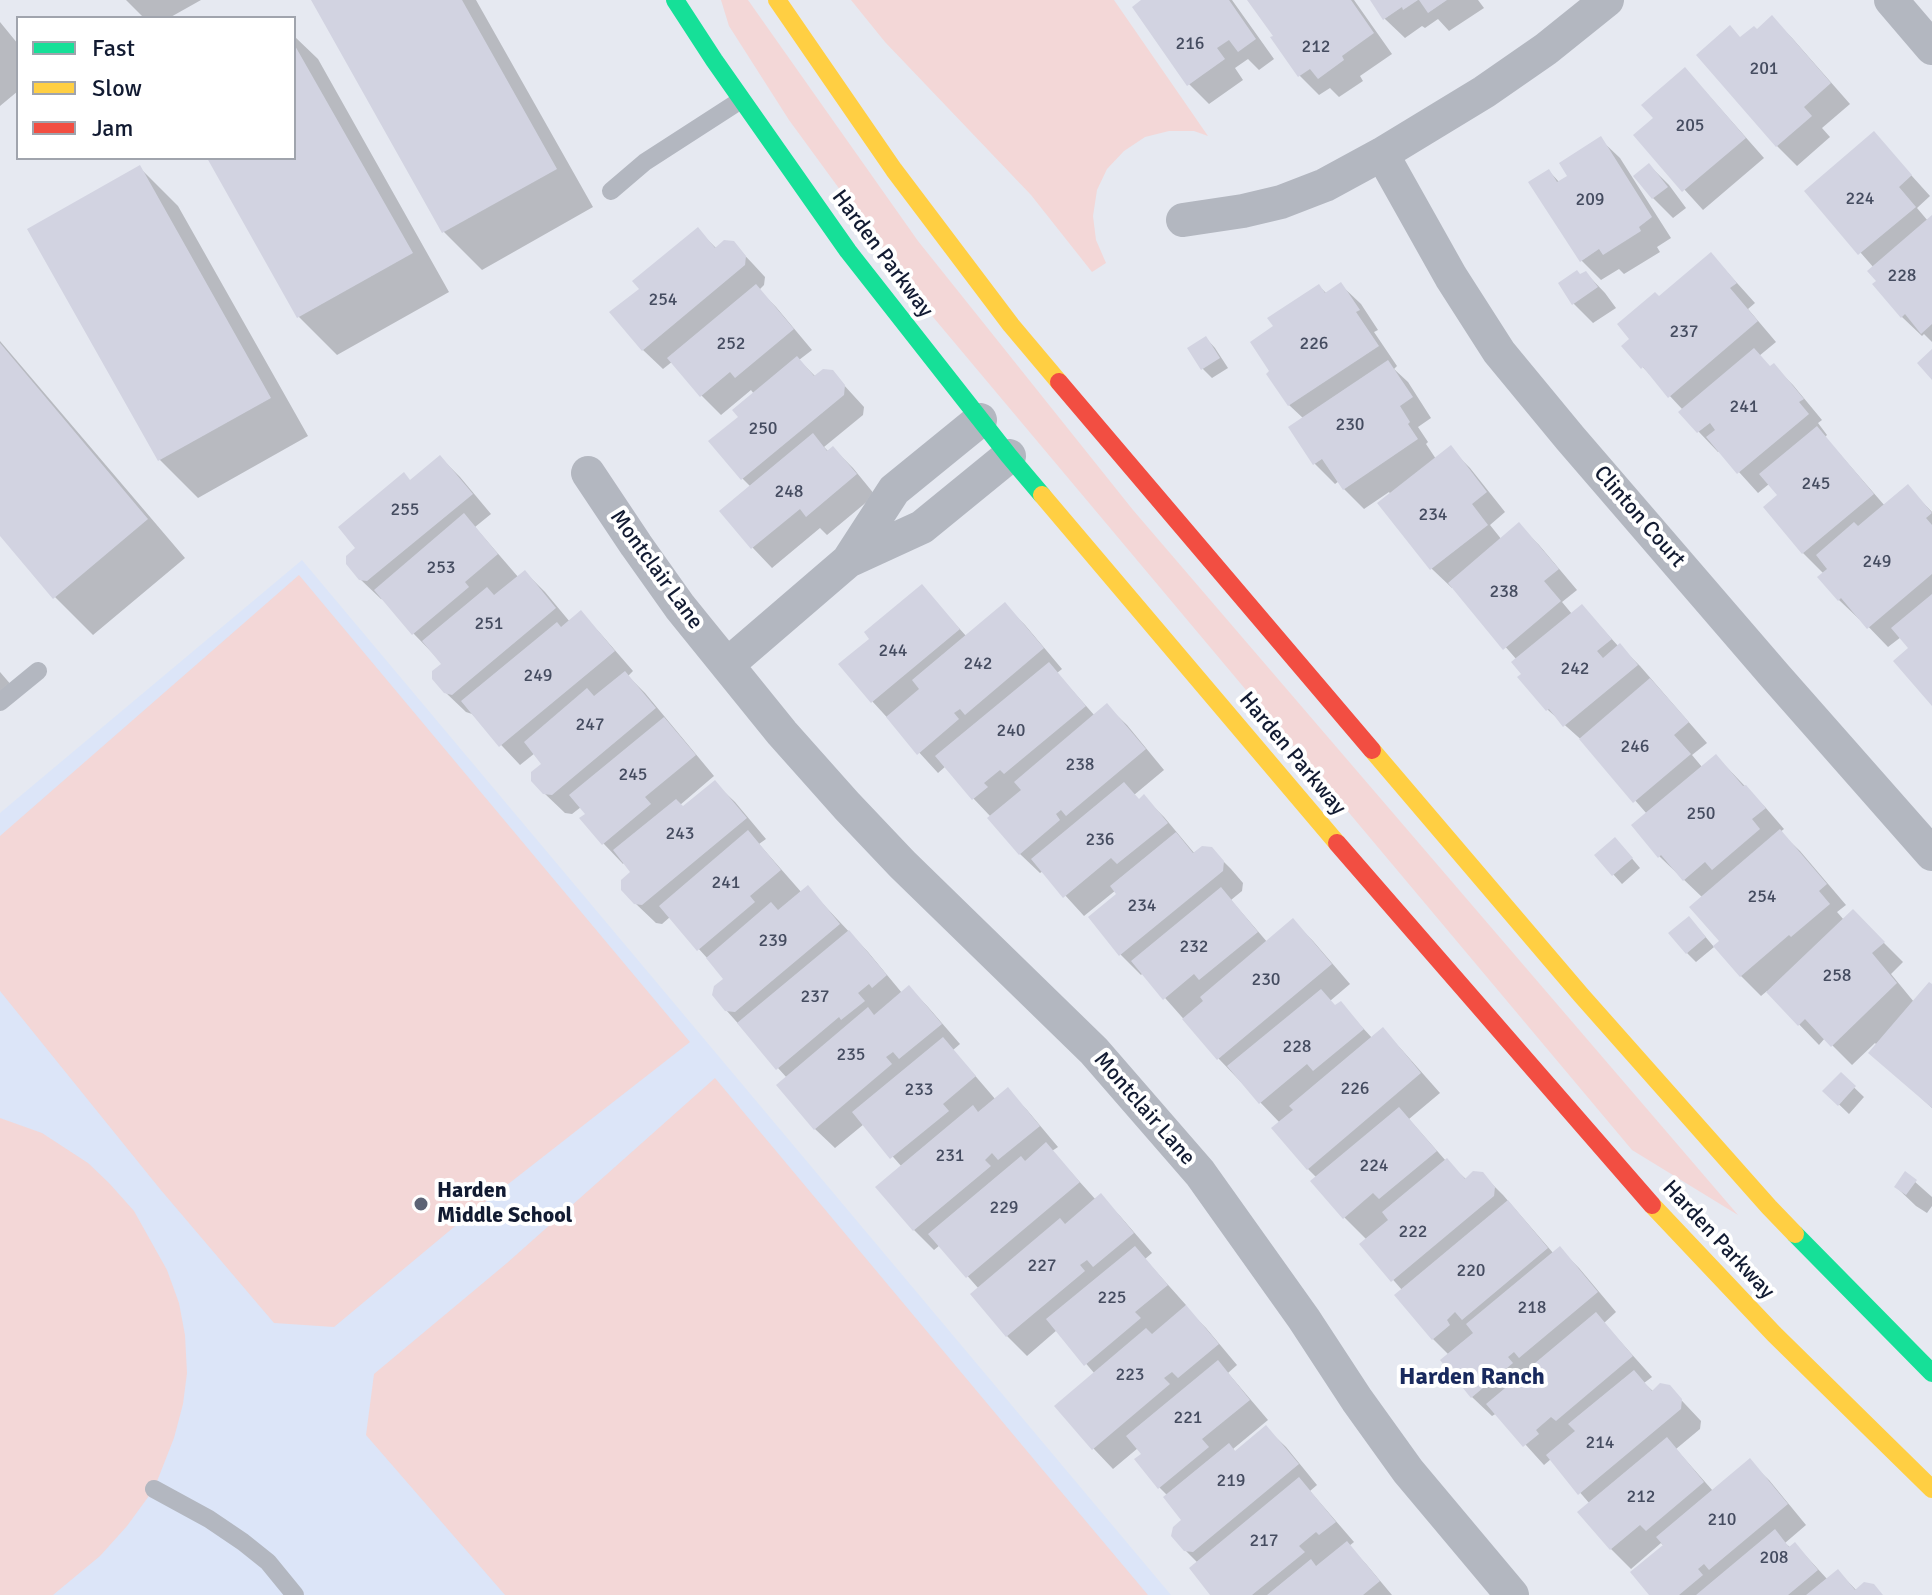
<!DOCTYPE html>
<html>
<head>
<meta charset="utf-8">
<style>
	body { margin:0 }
	#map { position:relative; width:1932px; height:1595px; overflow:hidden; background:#e6e9f1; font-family:Signika,sans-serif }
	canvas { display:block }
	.legend { position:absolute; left:16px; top:16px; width:280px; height:144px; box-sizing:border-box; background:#fff; border:2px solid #a0a4ad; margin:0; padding:10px 14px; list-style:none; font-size:24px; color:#121b32 }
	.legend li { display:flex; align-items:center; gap:16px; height:40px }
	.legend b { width:40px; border:2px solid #a0a4ad }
</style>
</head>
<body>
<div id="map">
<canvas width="1932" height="1595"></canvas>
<ul class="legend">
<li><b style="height:10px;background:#16e098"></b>Fast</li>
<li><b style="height:10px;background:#ffcf43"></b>Slow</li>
<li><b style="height:10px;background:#f24e42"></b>Jam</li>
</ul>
</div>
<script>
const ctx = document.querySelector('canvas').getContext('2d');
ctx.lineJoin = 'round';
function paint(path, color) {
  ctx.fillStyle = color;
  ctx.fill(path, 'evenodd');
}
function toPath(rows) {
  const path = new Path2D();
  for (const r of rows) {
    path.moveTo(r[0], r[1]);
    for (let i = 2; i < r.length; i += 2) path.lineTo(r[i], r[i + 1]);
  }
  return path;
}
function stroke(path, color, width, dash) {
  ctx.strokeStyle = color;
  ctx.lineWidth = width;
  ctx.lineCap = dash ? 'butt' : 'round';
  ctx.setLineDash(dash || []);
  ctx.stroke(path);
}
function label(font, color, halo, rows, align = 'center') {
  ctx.font = font + ' Signika,sans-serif';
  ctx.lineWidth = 8;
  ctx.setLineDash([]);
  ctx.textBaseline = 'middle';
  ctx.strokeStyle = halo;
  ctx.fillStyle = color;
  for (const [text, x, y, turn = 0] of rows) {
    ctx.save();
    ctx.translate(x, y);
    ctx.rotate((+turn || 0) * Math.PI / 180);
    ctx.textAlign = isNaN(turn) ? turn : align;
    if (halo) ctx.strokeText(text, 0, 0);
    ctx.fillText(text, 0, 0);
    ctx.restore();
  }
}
paint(toPath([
	[302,560,1171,1595,0,1595,0,813]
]), '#dce5f8');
paint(toPath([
	[721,0,748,0,918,241,1133,510,1738,1215,1632,1150,933,317,789,120,729,26],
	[851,0,1114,0,1208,136,1194,131,1169,131,1145,137,1124,151,1107,169,1097,190,1093,216,1096,240,1106,263,1092,272,1031,195,885,42],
	[299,575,690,1042,466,1217,334,1327,274,1323,160,1189,0,991,0,836],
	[715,1078,1042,1469,1148,1595,505,1595,366,1435,374,1374,507,1263],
	[0,1118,42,1133,88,1163,109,1183,134,1211,167,1270,179,1303,185,1335,187,1373,183,1404,174,1438,154,1489,127,1526,100,1556,53,1595,0,1595]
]), '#f3d7d7');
paint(toPath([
	[126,0,201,0,169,18,144,18],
	[313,0,476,0,593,207,482,270,444,232],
	[1145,0,1232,0,1274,59,1259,70,1248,59,1235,68,1243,80,1209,104,1189,84],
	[1250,0,1354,0,1392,54,1360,76,1363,81,1339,97,1330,88,1319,95,1299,75,1276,37],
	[1372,0,1478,0,1484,8,1449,31,1438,19,1425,28,1422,26,1405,38,1385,19],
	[1772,18,1792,38,1850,104,1822,128,1830,137,1797,166,1777,146,1741,39,1757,31],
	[0,22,18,44,18,91,0,106],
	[294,36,318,59,449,292,337,355,299,317,209,158,294,158],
	[1685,70,1704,90,1764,158,1703,210,1636,136,1656,118],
	[1874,134,1930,196,1917,208,1928,221,1932,218,1932,342,1924,334,1922,336,1902,317,1875,284,1878,281,1874,268,1807,191],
	[1600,139,1620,158,1671,238,1657,247,1660,252,1624,274,1619,269,1601,280,1581,260,1549,171,1560,183,1570,177],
	[1649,165,1669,185,1686,208,1673,218,1653,198],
	[140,168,178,206,308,436,198,498,160,460],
	[698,230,717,249,733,243,753,264,765,277,764,285,759,290,776,307,812,350,799,360,816,377,832,372,864,407,863,415,824,447,829,452,833,448,853,468,875,495,827,535,820,528,772,568,753,548,722,512,751,487,742,478,740,417,754,394,751,390,721,415,701,395,673,361,663,369,643,350,641,289],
	[1711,254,1755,303,1748,309,1776,342,1759,356,1771,368,1774,366,1793,385,1822,420,1818,423,1827,435,1825,437,1885,506,1908,487,1932,512,1932,703,1910,649,1901,637,1888,647,1860,618,1859,619,1839,600,1820,578,1824,574,1803,553,1779,496,1769,484,1758,493,1720,451,1718,452,1699,432,1681,412,1683,410,1623,346,1631,339,1659,298],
	[1586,273,1605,293,1616,308,1593,323,1573,303,1581,276],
	[1341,285,1361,304,1378,330,1374,332,1397,366,1394,369,1408,382,1431,418,1418,427,1428,442,1426,444,1436,459,1450,448,1470,468,1505,512,1490,525,1502,540,1519,525,1539,545,1577,590,1562,602,1572,614,1582,606,1619,647,1620,646,1640,666,1707,743,1692,755,1702,767,1716,756,1765,807,1784,829,1780,832,1800,851,1846,905,1837,912,1844,920,1853,912,1903,962,1891,974,1914,1002,1932,987,1932,1108,1871,1052,1877,1045,1875,1043,1852,1065,1825,1038,1819,1045,1767,991,1761,996,1741,976,1716,946,1722,941,1703,898,1659,856,1647,814,1586,744,1548,710,1517,660,1453,587,1452,588,1432,569,1380,503,1391,495,1389,492,1364,509,1344,489,1339,481,1335,484,1315,464,1291,428,1304,419,1289,405,1269,374,1276,327,1319,286,1327,294],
	[1206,338,1215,348,1228,368,1212,378,1203,369,1190,348],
	[0,341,185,558,93,635,55,597,0,533],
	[440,457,460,477,491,514,475,527,519,578,525,572,545,592,570,622,581,613,600,633,633,671,628,676,645,693,714,776,680,805,683,808,715,783,735,802,766,839,759,844,802,893,808,888,868,952,902,993,909,987,928,1007,960,1044,953,1050,996,1100,1007,1090,1027,1110,1058,1147,1052,1151,1096,1200,1100,1196,1120,1216,1152,1253,1145,1259,1186,1305,1185,1307,1206,1328,1237,1365,1228,1373,1268,1420,1233,1449,1236,1453,1266,1428,1286,1447,1317,1485,1310,1491,1354,1542,1349,1546,1366,1564,1392,1595,1213,1595,1198,1563,1185,1550,1184,1520,1168,1496,1159,1487,1144,1454,1138,1448,1113,1469,1094,1449,1057,1406,1095,1374,1057,1330,1027,1356,1007,1336,979,1289,940,1245,934,1250,914,1230,902,1167,864,1124,835,1148,815,1129,787,1078,726,1010,726,979,670,917,662,924,656,923,635,903,633,873,625,862,623,864,604,844,582,818,587,814,581,807,572,814,565,813,544,793,544,764,535,753,520,765,472,714,466,712,445,692,443,664,414,634,385,600,381,599,360,579,411,482],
	[922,587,967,637,1005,605,1025,625,1062,669,1057,673,1095,716,1107,706,1127,725,1164,770,1134,795,1140,801,1144,797,1164,817,1195,854,1211,849,1231,869,1243,883,1242,891,1231,900,1268,943,1293,921,1313,941,1350,984,1330,1001,1336,1007,1341,1004,1373,1039,1383,1030,1402,1050,1440,1093,1409,1119,1446,1161,1467,1180,1482,1174,1503,1195,1554,1254,1560,1249,1579,1268,1616,1312,1604,1323,1652,1377,1644,1383,1654,1392,1669,1387,1701,1421,1700,1429,1676,1449,1713,1491,1749,1461,1769,1480,1806,1525,1785,1543,1791,1548,1795,1544,1828,1580,1838,1571,1857,1591,1882,1595,1651,1595,1664,1546,1661,1543,1631,1569,1611,1549,1590,1504,1551,1459,1544,1465,1497,1413,1492,1416,1472,1397,1449,1355,1433,1339,1402,1290,1362,1244,1367,1240,1345,1218,1313,1181,1317,1178,1308,1169,1280,1123,1219,1059,1143,973,1141,975,1121,955,1090,918,1119,894,1116,890,1084,916,1043,871,1040,873,1020,854,991,817,973,798,946,766,938,773,872,701,872,639],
	[0,672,19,694,0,710],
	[1624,849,1640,868,1622,884,1613,874],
	[1698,928,1714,947,1696,962,1687,953],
	[1841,1075,1864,1097,1849,1114,1825,1091],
	[1905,1173,1932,1197,1932,1206,1927,1213,1916,1206,1896,1187]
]), '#0003');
paint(toPath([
	[311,0,462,0,557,169,442,233],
	[1141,0,1229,0,1256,39,1238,52,1229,40,1217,48,1225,59,1187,86,1132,7],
	[1247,0,1351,0,1374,33,1342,56,1344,60,1318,79,1310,69,1298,77,1270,37,1273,36],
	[1370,0,1418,0,1403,10,1402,7,1383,20],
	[1419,0,1447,0,1428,13],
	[1772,15,1831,83,1804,107,1812,116,1776,147,1696,55,1730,25,1740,37,1754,26,1757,29],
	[294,44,413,253,297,318,207,158,294,158],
	[1685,67,1746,138,1682,192,1633,135,1653,118,1641,105],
	[1874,131,1912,175,1899,187,1916,207,1858,255,1804,191],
	[1601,136,1652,217,1639,227,1641,231,1603,255,1599,249,1580,262,1528,182,1549,169,1557,182,1567,176,1559,163],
	[1649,163,1668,187,1652,199,1633,176],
	[140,165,271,398,158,461,27,229],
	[1932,215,1932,324,1921,334,1905,314,1901,318,1872,284,1876,281,1867,271],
	[698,227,715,248,724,240,734,241,746,256,745,265,642,351,609,312,639,289,632,281],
	[1711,252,1737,283,1730,288,1758,321,1668,398,1643,367,1641,369,1621,346,1629,339,1617,324,1655,292,1659,296],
	[1577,270,1580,274,1586,271,1598,287,1572,305,1558,283],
	[1341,282,1360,310,1356,312,1379,346,1288,406,1266,374,1269,371,1250,342,1273,326,1267,318,1319,284,1325,293],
	[756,284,794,329,735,378,730,372,700,397,667,358],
	[1206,336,1220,358,1201,370,1187,348],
	[0,343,148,519,53,599,0,536],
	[1754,348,1770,366,1774,363,1804,399,1799,402,1809,414,1737,474,1706,437,1715,430,1710,423,1697,433,1678,412],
	[1932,349,1932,380,1917,363],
	[797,356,814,376,823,369,833,370,845,385,844,395,741,480,708,441,738,417,732,410],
	[1388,360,1413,397,1400,406,1410,422,1408,424,1418,439,1343,490,1322,459,1313,465,1288,427],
	[1817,426,1874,494,1802,554,1763,507,1777,495,1759,474],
	[813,433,827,451,833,446,857,474,806,517,800,509,751,549,719,511],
	[1451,445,1487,492,1472,504,1488,525,1430,570,1377,503],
	[440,455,473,494,367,581,359,580,346,564,346,556,355,548,338,527,404,472,410,480],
	[1908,484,1932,513,1926,518,1932,525,1932,574,1867,629,1841,598,1838,601,1817,577,1827,569,1816,555,1854,522,1858,526],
	[464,513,498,554,465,582,469,587,412,635,374,590],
	[1519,522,1559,569,1544,581,1561,601,1503,650,1448,583],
	[525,570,556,608,452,695,444,693,432,679,432,671,441,664,422,641,487,587,494,595],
	[922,584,960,629,871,703,838,664,869,639,864,632],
	[1932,594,1932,706,1893,661,1908,648,1891,628],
	[1005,602,1044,648,965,715,960,709,954,713,959,719,917,755,886,717,919,689,912,680],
	[1582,604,1612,639,1597,651,1603,658,1620,643,1638,665,1563,727,1549,709,1546,711,1517,677,1521,674,1511,662],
	[581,610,615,651,499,747,461,701,557,622,561,627],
	[1049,662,1086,706,1004,774,1000,770,984,783,988,787,972,800,935,756],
	[625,671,656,708,552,795,543,794,531,781,531,772,541,764,524,742,587,688,594,696],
	[1650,678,1689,722,1674,735,1691,754,1633,803,1579,739],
	[1107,703,1146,749,1066,816,1061,810,1056,814,1060,820,1019,855,987,818,1021,790,1014,782],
	[664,717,696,755,645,797,651,804,602,845,579,818,585,814,569,795],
	[1716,754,1743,786,1746,785,1766,808,1752,819,1760,829,1712,870,1705,862,1683,881,1661,855,1658,858,1631,825],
	[715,780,747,818,642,905,634,904,621,890,621,880,630,872,613,850,676,799,683,806],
	[1124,782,1139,799,1144,794,1168,823,1117,864,1111,858,1063,898,1031,859],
	[1780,829,1827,884,1819,891,1830,904,1791,937,1789,935,1740,977,1713,946,1719,941,1689,907],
	[748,830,781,870,750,896,755,902,697,951,659,906],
	[1176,832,1193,853,1202,846,1212,847,1224,861,1223,871,1119,956,1088,917,1116,894,1110,886],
	[1615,837,1633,858,1612,876,1594,855],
	[808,885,840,924,735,1012,725,1011,712,995,714,986,723,979,706,958,771,902,778,910],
	[1221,887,1258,932,1199,980,1194,974,1163,1000,1131,961],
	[1853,909,1885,942,1872,953,1897,983,1831,1047,1805,1019,1798,1026,1766,992],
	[1689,916,1706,937,1686,954,1668,933],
	[1293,918,1332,964,1217,1060,1182,1019,1203,1001,1200,997],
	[849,930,887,975,872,988,869,984,858,993,865,1001,841,1020,839,1017,776,1070,737,1023],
	[1929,982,1932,984,1932,1108,1868,1053],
	[909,985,942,1024,899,1059,893,1052,886,1057,892,1064,814,1130,776,1085,868,1007,874,1015],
	[1321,989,1335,1005,1341,1001,1364,1029,1313,1071,1307,1064,1259,1104,1227,1066],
	[1383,1027,1421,1073,1307,1170,1271,1128,1293,1110,1289,1106],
	[943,1037,976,1076,943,1104,949,1111,890,1159,852,1112],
	[1841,1072,1856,1086,1838,1106,1822,1091],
	[1008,1087,1040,1126,998,1160,992,1153,985,1160,991,1166,913,1231,875,1187,973,1105,978,1112],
	[1399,1107,1437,1151,1379,1199,1373,1193,1343,1219,1310,1181],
	[1046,1142,1080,1182,966,1278,928,1234,1021,1156,1025,1161],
	[1447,1158,1465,1179,1473,1171,1483,1172,1495,1187,1494,1196,1391,1282,1359,1244,1388,1220,1382,1212],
	[1905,1171,1917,1180,1906,1195,1894,1187],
	[1101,1193,1134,1233,1093,1267,1087,1260,1080,1265,1085,1271,1006,1337,970,1294,1060,1218,1065,1224],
	[1508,1200,1548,1248,1462,1320,1455,1312,1447,1320,1450,1325,1432,1340,1394,1295],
	[1135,1246,1168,1285,1135,1312,1141,1318,1084,1366,1046,1319],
	[1560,1246,1598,1292,1519,1358,1514,1352,1508,1357,1513,1363,1471,1398,1440,1360,1473,1333,1466,1324],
	[1186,1305,1219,1344,1178,1378,1172,1372,1164,1378,1170,1384,1092,1450,1054,1406,1146,1328,1152,1334],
	[1596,1312,1633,1356,1556,1421,1551,1417,1536,1430,1539,1434,1523,1447,1486,1404],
	[1218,1360,1250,1400,1202,1439,1209,1447,1158,1489,1134,1459,1141,1454,1126,1436],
	[1634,1370,1652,1391,1660,1383,1670,1385,1682,1399,1681,1409,1578,1495,1546,1455,1575,1431,1568,1424],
	[1266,1425,1299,1464,1193,1552,1184,1551,1171,1536,1173,1527,1181,1520,1163,1497,1229,1443,1235,1451],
	[1667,1437,1704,1482,1646,1531,1640,1525,1610,1550,1577,1512],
	[1750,1458,1788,1504,1709,1570,1704,1564,1698,1569,1703,1575,1679,1595,1649,1595,1630,1572,1663,1545,1656,1537],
	[1299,1477,1336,1522,1319,1535,1316,1532,1299,1546,1305,1552,1252,1595,1210,1595,1189,1568],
	[1775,1529,1789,1547,1795,1542,1818,1570,1788,1595,1696,1595],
	[1347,1541,1380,1581,1363,1595,1267,1595,1311,1559,1316,1566],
	[1838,1569,1855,1590,1864,1582,1874,1584,1883,1595,1806,1595]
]), '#d2d3e1');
stroke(toPath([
	[611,191,645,162,741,100],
	[0,702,38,671],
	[154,1489,209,1519,243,1542,268,1562,295,1595]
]), '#b3b7c0', 18);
stroke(toPath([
	[1891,0,1932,48],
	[1382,154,1451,277,1499,352,1570,438,1776,677,1932,854],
	[1183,220,1243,211,1281,202,1325,185,1382,154,1484,92,1546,49,1607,0],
	[588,473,636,545,680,607,782,733,847,806,902,864,1094,1051,1200,1173,1304,1319,1357,1400,1408,1471,1512,1595],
	[848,561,894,490,980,420],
	[727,665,848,561,922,527,1009,456]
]), '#b3b7c0', 34);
stroke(toPath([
	[675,0,714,60,848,251,1009,456,1042,495],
	[1795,1234,1932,1373]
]), '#16e098', 18);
stroke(toPath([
	[777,0,894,170,1011,325,1059,382],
	[1042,495,1337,843],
	[1372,750,1581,995,1769,1207,1795,1234],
	[1652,1205,1774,1334,1932,1489]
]), '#ffcf43', 18);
stroke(toPath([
	[1059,382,1372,750],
	[1337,843,1652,1205]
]), '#f24e42', 18);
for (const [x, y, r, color] of [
	[421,1204,8,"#5c6375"]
]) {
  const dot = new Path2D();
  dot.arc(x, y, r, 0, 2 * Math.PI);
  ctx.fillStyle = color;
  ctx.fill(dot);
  stroke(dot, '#fff', 3);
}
label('18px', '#454c60', null, [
	["216",1190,44],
	["212",1316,47],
	["201",1764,69],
	["205",1690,126],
	["224",1860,199],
	["209",1590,200],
	["228",1902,276],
	["254",663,300],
	["237",1684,332],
	["252",731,344],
	["226",1314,344],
	["241",1744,407],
	["230",1350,425],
	["250",763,429],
	["245",1816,484],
	["248",789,492],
	["255",405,510],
	["234",1433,515],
	["249",1877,562],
	["253",441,568],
	["238",1504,592],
	["251",489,624],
	["244",893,651],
	["242",978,664],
	["242",1575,669],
	["249",538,676],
	["247",590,725],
	["240",1011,731],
	["246",1635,747],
	["238",1080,765],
	["245",633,775],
	["250",1701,814],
	["243",680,834],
	["236",1100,840],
	["241",726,883],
	["254",1762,897],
	["234",1142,906],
	["239",773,941],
	["232",1194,947],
	["258",1837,976],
	["230",1266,980],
	["237",815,997],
	["228",1297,1047],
	["235",851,1055],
	["226",1355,1089],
	["233",919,1090],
	["231",950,1156],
	["224",1374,1166],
	["229",1004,1208],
	["222",1413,1232],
	["227",1042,1266],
	["220",1471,1271],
	["225",1112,1298],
	["218",1532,1308],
	["223",1130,1375],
	["221",1188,1418],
	["214",1600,1443],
	["219",1231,1481],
	["212",1641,1497],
	["210",1722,1520],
	["217",1264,1541],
	["208",1774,1558]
]);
label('22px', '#121b32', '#fff', [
	["Harden Parkway",882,254,53],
	["Clinton Court",1639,517,49],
	["Montclair Lane",656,570,54],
	["Harden Parkway",1292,754,50],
	["Montclair Lane",1144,1109,49],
	["Harden Parkway",1718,1240,47]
]);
label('bold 22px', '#121b32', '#fff', [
	["Harden",437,1191],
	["Middle School",437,1216]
], 'left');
label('bold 24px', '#192a5e', '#fff', [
	["Harden Ranch",1472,1378]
]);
</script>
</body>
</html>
